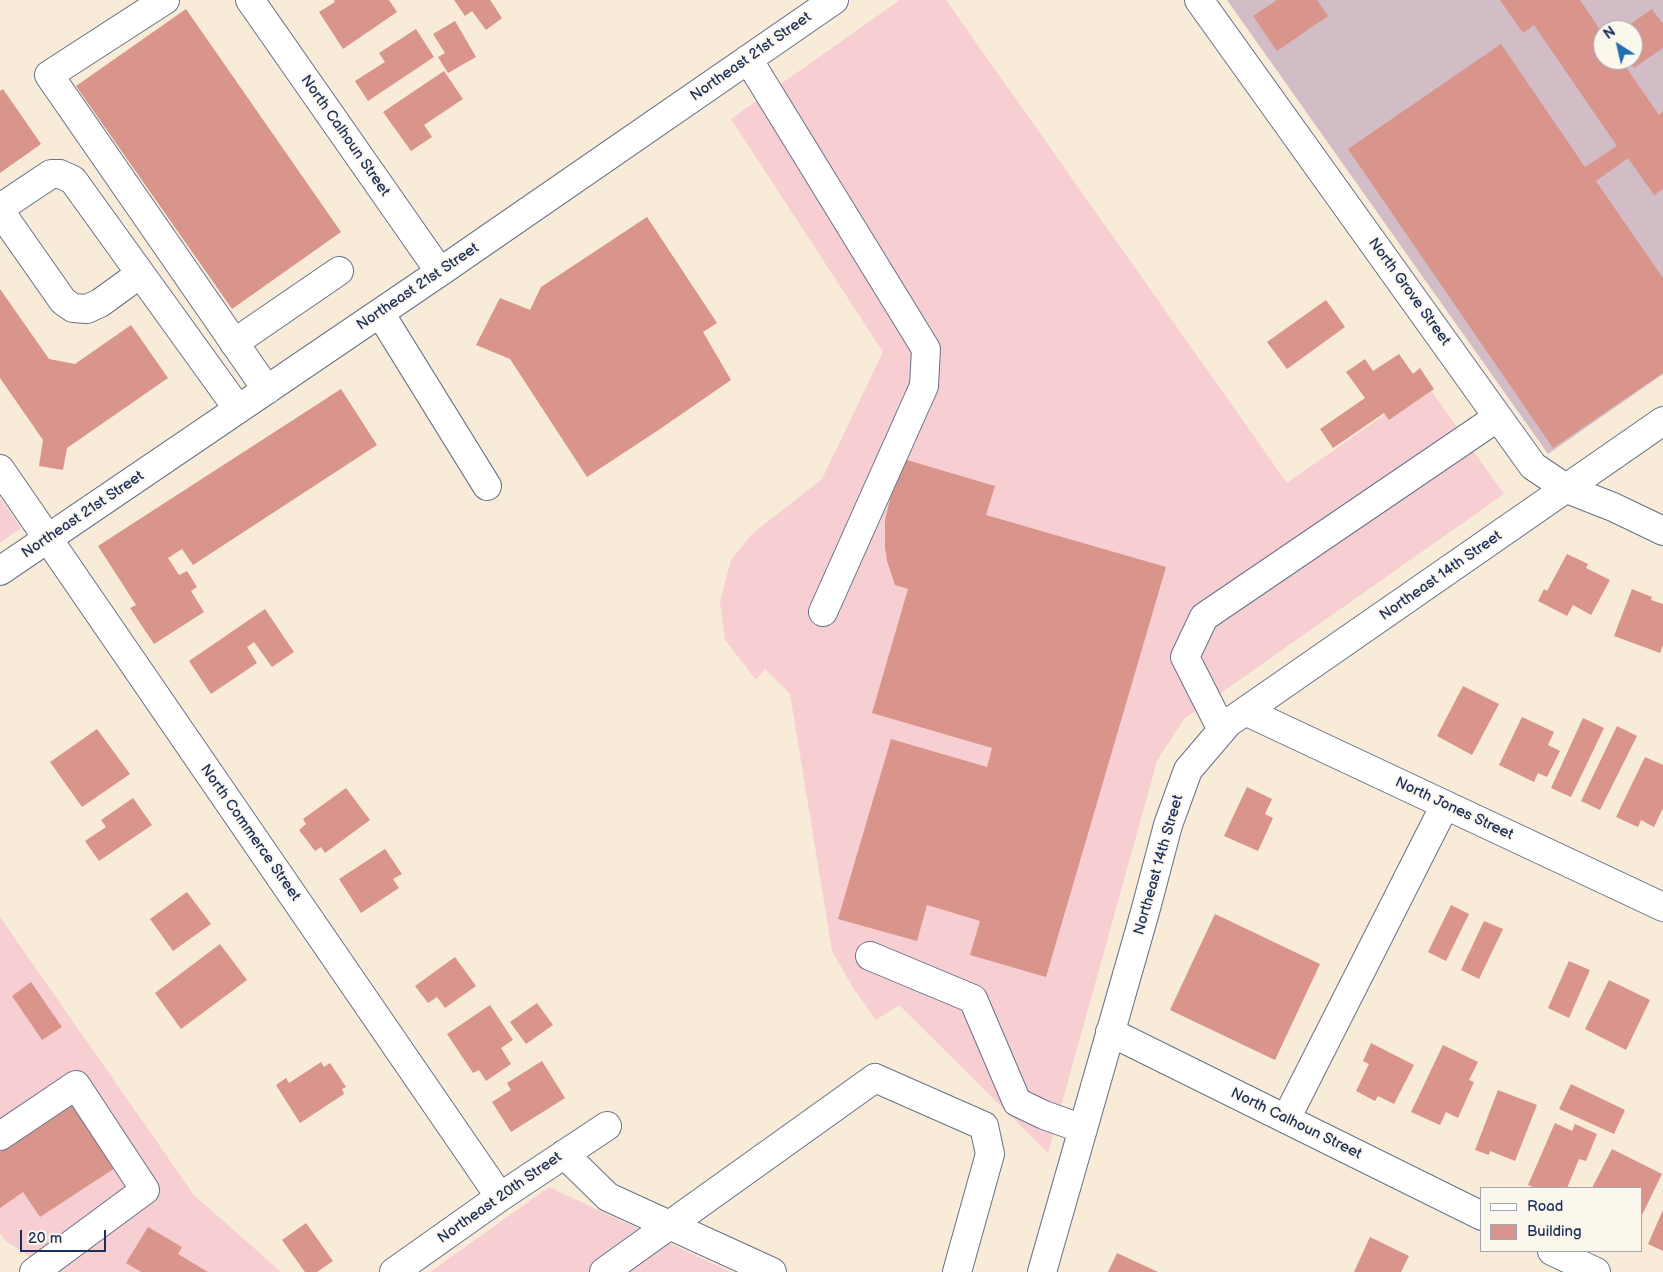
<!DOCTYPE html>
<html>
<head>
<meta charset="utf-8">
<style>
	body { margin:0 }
	#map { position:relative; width:1663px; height:1272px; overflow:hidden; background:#f8ebd8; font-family:"Balsamiq Sans",sans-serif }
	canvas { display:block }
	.legend { position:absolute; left:1480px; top:1187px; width:162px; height:65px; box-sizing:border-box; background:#fbf7ec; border:1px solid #a1a7b3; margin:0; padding:6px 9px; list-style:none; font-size:15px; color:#1b2f5e }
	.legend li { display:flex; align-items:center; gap:10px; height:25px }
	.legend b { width:25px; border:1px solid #a1a7b3 }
	.north { position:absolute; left:1593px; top:20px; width:50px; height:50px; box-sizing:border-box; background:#fbf7ec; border:1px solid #a1a7b3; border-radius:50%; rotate:325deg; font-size:14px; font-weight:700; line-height:20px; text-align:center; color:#1b2f5e }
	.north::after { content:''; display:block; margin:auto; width:18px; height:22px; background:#1f6fb2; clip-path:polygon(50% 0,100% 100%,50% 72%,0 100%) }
	.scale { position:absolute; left:20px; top:1230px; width:86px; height:22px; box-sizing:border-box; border:2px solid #1b2f5e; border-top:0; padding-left:6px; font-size:15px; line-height:18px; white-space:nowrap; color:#1b2f5e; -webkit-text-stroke:4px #fbf7ec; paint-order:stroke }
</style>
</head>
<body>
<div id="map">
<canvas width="1663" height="1272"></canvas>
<ul class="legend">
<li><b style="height:6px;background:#fff"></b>Road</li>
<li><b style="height:14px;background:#d9948b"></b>Building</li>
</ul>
<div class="north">N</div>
<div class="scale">20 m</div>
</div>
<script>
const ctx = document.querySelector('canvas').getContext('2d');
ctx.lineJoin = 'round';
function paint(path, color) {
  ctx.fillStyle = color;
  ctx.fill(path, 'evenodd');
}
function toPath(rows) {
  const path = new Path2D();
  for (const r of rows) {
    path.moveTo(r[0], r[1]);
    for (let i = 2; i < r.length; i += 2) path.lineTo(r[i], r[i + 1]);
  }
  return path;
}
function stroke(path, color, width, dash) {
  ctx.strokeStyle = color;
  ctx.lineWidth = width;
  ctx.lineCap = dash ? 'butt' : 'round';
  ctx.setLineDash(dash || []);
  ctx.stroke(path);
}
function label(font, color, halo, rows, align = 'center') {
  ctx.font = font + ' "Balsamiq Sans",sans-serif';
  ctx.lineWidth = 4;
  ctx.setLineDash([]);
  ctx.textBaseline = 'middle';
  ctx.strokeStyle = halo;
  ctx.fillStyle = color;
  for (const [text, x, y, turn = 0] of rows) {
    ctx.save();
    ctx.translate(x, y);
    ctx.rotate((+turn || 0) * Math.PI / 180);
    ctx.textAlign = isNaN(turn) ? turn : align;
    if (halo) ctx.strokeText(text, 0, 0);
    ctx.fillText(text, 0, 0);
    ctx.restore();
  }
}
paint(toPath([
	[900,0,946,0,1287,483,1427,385,1504,494,1184,719,1157,761,1048,1153,899,1005,876,1020,855,991,832,951,790,694,765,669,756,680,725,640,720,602,731,560,752,534,822,479,883,352,731,119],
	[0,498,21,528,0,543],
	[0,917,194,1195,281,1272,54,1272,6,1241,0,1233],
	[549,1187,731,1272,430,1272]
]), '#f7cfd3');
paint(toPath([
	[1227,0,1663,0,1663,374,1548,454],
	[1603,30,1633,30,1633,60,1603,60]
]), '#d2bdc7');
paint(toPath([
	[334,0,389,0,397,12,343,49,319,12,335,2],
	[454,0,490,0,502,18,486,30,472,11,465,16],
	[1277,0,1317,0,1328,16,1277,51,1253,16],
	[1500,0,1580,0,1603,34,1603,60,1621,60,1659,115,1663,111,1663,189,1654,195,1628,158,1596,181,1663,278,1663,373,1553,448,1348,149,1501,44,1585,167,1617,146,1534,25,1523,33],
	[186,9,341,232,232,309,76,86],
	[1652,9,1663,24,1663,48,1634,68,1629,60,1633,60,1633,30,1622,30],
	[455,21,476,57,448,73,438,57,445,53,433,34],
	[416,29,434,57,368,101,355,81,385,62,379,53],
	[444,71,463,99,424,125,432,137,411,151,383,112],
	[3,89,41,144,0,173,0,91],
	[647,217,717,323,703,332,731,380,657,431,587,477,510,359,476,345,500,298,530,310,541,287],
	[0,289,49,359,75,364,131,325,168,378,67,448,63,470,39,466,43,440,0,378],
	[1326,300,1345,327,1287,369,1267,342],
	[1399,354,1413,374,1420,368,1434,389,1389,420,1384,413,1333,448,1320,429,1365,398,1346,372,1365,359,1373,371],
	[341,389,377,445,193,565,182,549,168,558,179,575,187,571,197,587,191,591,204,612,154,644,130,608,136,605,98,546],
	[900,458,995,486,986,515,1166,567,1046,977,970,955,980,921,927,905,917,941,838,919,891,739,987,767,992,748,872,713,908,589,895,585,887,561,885,547,885,520],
	[1567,554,1588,564,1586,568,1610,580,1591,615,1573,605,1567,616,1538,601,1544,589,1547,591],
	[1632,589,1652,597,1651,600,1663,604,1663,645,1660,653,1614,636],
	[265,609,294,652,272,667,254,642,247,647,257,663,211,694,189,661],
	[1463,686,1499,704,1472,755,1437,736],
	[1522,717,1554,732,1548,745,1560,751,1547,777,1538,773,1534,782,1499,765],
	[1583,718,1604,728,1571,797,1551,788],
	[1617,726,1637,736,1600,810,1581,801],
	[97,729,130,774,82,807,50,762],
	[1645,757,1663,765,1663,808,1654,827,1641,820,1638,827,1616,817],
	[1247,787,1272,799,1265,814,1273,818,1258,851,1224,836],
	[346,788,370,820,325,853,321,847,315,851,299,830,306,824,303,819],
	[133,798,152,825,99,861,85,841,106,827,101,820],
	[385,849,402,874,393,879,399,888,361,913,339,879],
	[187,892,211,924,173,951,150,919],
	[1451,905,1469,914,1446,961,1428,952],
	[1215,914,1320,964,1275,1060,1170,1010],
	[1484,921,1503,929,1479,979,1461,970],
	[220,944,247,980,181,1029,155,993],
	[455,957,476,986,445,1008,437,997,428,1003,415,986],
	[1569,961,1590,970,1569,1018,1548,1008],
	[1609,980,1650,1000,1626,1050,1585,1029],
	[31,982,62,1027,42,1040,12,996],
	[537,1003,553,1025,526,1044,510,1022],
	[490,1005,513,1040,501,1048,511,1064,486,1081,479,1070,473,1073,447,1034],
	[1371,1043,1414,1065,1394,1104,1378,1096,1375,1101,1356,1091,1369,1064,1363,1061],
	[1443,1045,1478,1062,1469,1080,1474,1082,1458,1118,1446,1112,1440,1125,1411,1112],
	[542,1061,565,1098,511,1132,492,1102,511,1090,507,1083],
	[321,1062,324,1067,330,1063,346,1087,342,1089,344,1094,300,1123,276,1085,286,1078,289,1083],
	[1571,1084,1625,1110,1614,1134,1559,1109],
	[1498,1090,1537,1105,1515,1161,1490,1151,1489,1155,1475,1150],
	[75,1102,118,1166,40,1217,23,1192,0,1208,0,1152],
	[1555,1123,1572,1131,1575,1124,1597,1134,1586,1161,1579,1159,1567,1188,1535,1188,1528,1185],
	[1612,1149,1662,1174,1642,1215,1642,1188,1592,1188],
	[1663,1210,1663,1251,1648,1244],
	[306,1223,333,1261,317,1272,305,1272,282,1240],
	[148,1227,182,1247,178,1254,208,1272,141,1272,126,1263],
	[1370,1237,1409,1256,1401,1272,1354,1272],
	[1117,1253,1158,1272,1108,1272]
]), '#d9948b');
const minor = toPath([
	[165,0,49,75,267,390],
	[250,0,440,272],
	[1199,0,1533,466,1567,489,1613,507,1663,531],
	[748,59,926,349,924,386,823,612],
	[0,208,51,174,60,174,73,180,238,409],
	[0,211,63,301,73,308,87,309,100,303,140,274],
	[380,313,487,486],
	[234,343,339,271],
	[0,469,500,1197],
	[0,571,440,272,834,0],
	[1245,711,1663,907],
	[1222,730,1185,657,1204,617,1498,417],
	[870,956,973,999,1017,1102,1044,1115,1083,1129],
	[1110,1032,1482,1216],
	[1286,1119,1445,805],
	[0,1136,76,1085,145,1190,34,1272],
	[564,1154,608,1197,772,1272],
	[1552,1251,1596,1272],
	[394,1272,500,1197,607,1126],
	[604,1272,875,1078,984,1126,990,1154,957,1272],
	[1042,1272,1145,912,1168,825,1188,770,1228,723,1663,421]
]);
stroke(minor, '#687189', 30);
stroke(minor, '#fff', 28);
label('15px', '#1b2f5e', '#fbf7ec', [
	["Northeast 21st Street",751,57,-35],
	["North Calhoun Street",345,136,55],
	["Northeast 21st Street",418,287,-34],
	["North Grove Street",1409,292,54],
	["Northeast 21st Street",83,515,-34],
	["Northeast 14th Street",1441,576,-35],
	["North Jones Street",1454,809,25],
	["North Commerce Street",250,833,55],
	["Northeast 14th Street",1159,865,-74],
	["North Calhoun Street",1296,1124,26],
	["Northeast 20th Street",500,1198,-35]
]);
</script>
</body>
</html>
